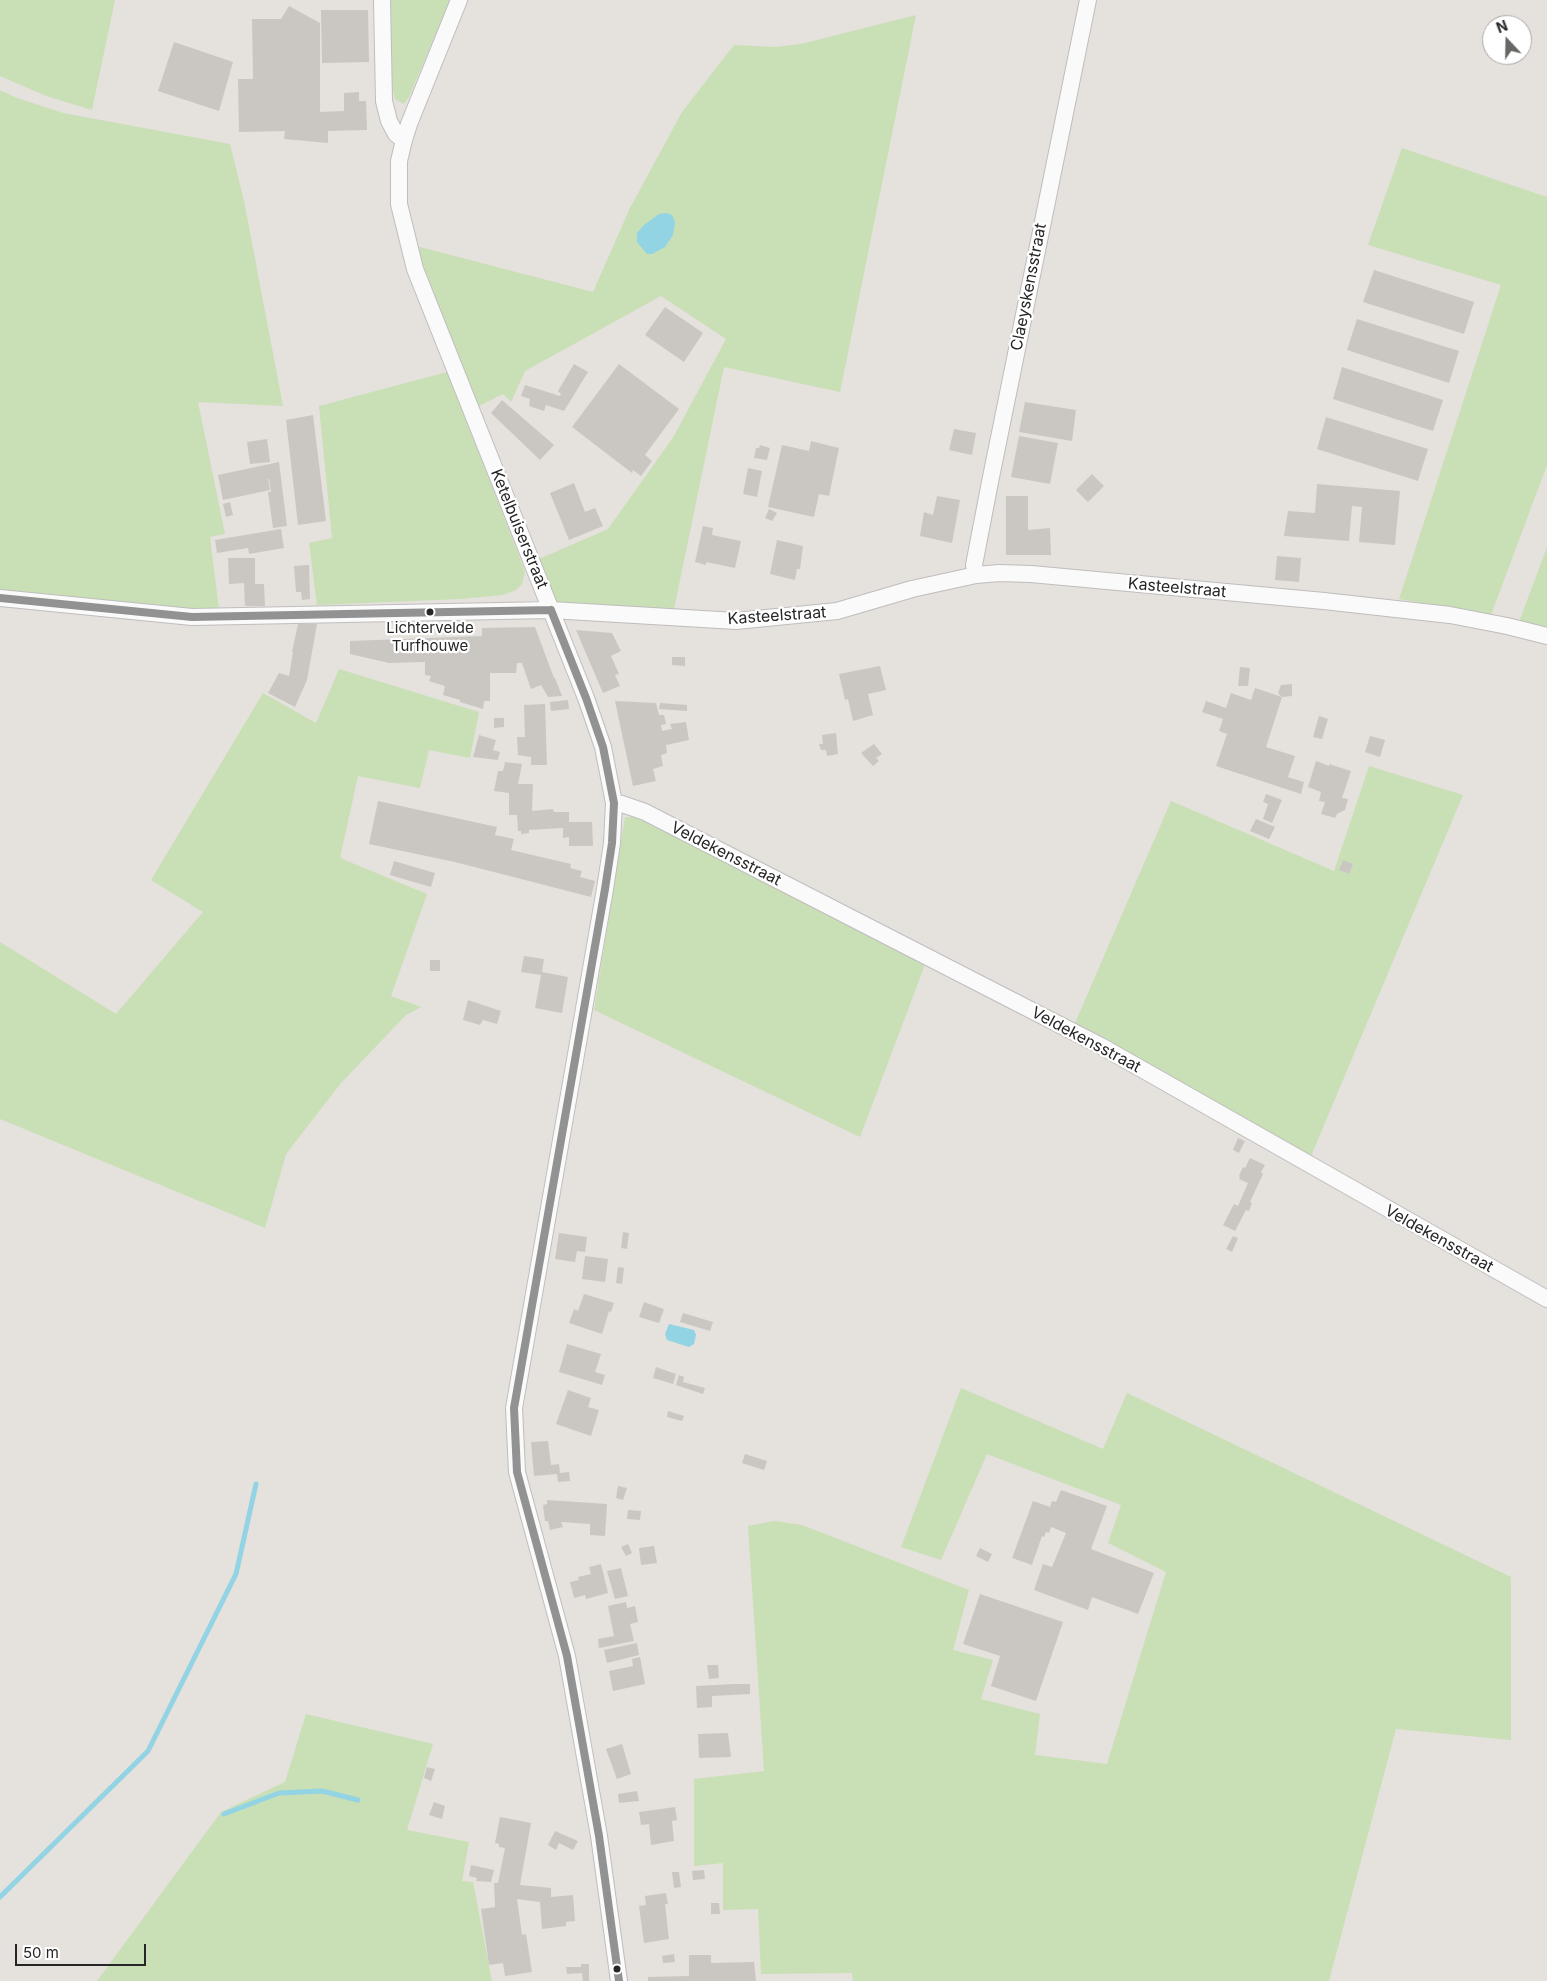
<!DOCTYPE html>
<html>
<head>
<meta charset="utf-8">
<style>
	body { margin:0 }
	#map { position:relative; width:1547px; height:1981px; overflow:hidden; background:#e5e1dc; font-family:Inter,sans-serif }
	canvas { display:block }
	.north { position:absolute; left:1482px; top:15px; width:50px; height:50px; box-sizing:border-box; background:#fff; border:1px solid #a8a8a8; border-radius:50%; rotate:339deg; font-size:14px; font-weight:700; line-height:20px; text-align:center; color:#262626 }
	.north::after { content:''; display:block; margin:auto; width:18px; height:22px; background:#696766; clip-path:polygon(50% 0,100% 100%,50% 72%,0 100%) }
	.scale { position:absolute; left:15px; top:1944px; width:131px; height:22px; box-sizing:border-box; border:2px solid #262626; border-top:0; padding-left:6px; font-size:15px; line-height:18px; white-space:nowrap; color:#262626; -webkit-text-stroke:4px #fff; paint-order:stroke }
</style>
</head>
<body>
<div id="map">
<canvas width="1547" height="1981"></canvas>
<div class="north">N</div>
<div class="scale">50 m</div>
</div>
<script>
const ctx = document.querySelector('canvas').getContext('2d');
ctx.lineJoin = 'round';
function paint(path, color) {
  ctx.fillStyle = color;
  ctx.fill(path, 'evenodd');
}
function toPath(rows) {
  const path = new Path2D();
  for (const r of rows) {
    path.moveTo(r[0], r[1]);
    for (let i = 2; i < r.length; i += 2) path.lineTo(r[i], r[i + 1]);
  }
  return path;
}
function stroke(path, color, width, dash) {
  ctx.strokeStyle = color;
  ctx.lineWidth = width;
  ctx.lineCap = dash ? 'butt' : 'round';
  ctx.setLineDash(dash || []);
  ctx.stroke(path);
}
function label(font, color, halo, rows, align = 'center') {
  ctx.font = font + ' Inter,sans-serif';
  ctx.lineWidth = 4.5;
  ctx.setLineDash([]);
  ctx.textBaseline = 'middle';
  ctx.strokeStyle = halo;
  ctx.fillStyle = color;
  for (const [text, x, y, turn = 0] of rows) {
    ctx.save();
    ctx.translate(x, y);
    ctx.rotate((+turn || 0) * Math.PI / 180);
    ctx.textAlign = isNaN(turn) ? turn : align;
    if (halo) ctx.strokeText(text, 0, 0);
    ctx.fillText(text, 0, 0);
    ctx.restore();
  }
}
paint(toPath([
	[0,0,115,0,92,110,46,96,0,76],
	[391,0,450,0,409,97,404,104,395,99,392,86],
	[916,15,840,392,724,367,674,609,556,604,539,559,608,529,674,436,726,339,661,296,525,371,511,402,503,394,477,407,416,246,593,292,630,208,682,112,734,45,775,47,801,44],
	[0,90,17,98,63,113,230,144,244,201,283,406,198,402,225,534,210,537,219,609,184,608,0,589],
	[1402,148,1547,197,1547,465,1491,615,1399,599,1501,285,1368,245],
	[447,372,518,553,525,572,522,584,516,590,503,595,460,599,317,605,309,543,332,538,319,406],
	[1547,547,1547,629,1519,622],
	[339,669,479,712,470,758,429,750,420,788,358,776,340,858,427,894,391,996,421,1007,406,1015,341,1083,286,1154,265,1228,0,1119,0,942,116,1014,203,912,151,880,263,693,316,723],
	[1369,766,1463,795,1311,1156,1075,1023,1171,801,1334,871],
	[625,817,639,817,926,962,860,1137,594,1010],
	[961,1388,1103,1449,1127,1393,1511,1577,1511,1740,1396,1729,1329,1981,853,1981,852,1973,761,1974,758,1909,723,1910,723,1863,694,1866,694,1779,764,1771,748,1526,774,1521,802,1525,969,1590,953,1650,993,1660,981,1699,1040,1714,1035,1755,1107,1764,1166,1572,1108,1543,1121,1505,987,1454,941,1560,901,1547],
	[306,1714,433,1744,407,1830,469,1842,462,1881,473,1882,492,1981,97,1981,221,1812,285,1782]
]), '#c9dfb6');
paint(toPath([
	[666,213,672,215,675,222,673,235,665,247,652,254,647,254,637,242,637,233,644,225,659,214],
	[669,1324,694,1330,696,1335,694,1344,689,1347,667,1340,665,1334]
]), '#92d3e4');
stroke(toPath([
	[224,1814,279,1793,322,1791,358,1800],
	[0,1897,148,1751,236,1574,256,1484]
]), '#92d3e4', 5);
paint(toPath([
	[289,6,320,23,320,112,344,111,344,93,359,92,359,101,366,101,367,130,328,131,328,143,284,139,285,131,239,132,238,79,253,79,252,19,281,19],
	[321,10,368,10,369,62,322,63],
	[174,42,233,62,219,111,158,91],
	[1374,270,1474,302,1464,334,1363,302],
	[665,307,703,333,684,362,645,335],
	[1357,319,1459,351,1449,383,1347,350],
	[574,364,588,372,564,411,546,405,544,411,529,406,530,399,521,396,525,385,560,396,561,394,558,391],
	[619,364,679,409,645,455,652,461,641,476,633,470,632,473,572,427],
	[1342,367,1443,400,1433,431,1333,399],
	[502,400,554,445,540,460,491,413],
	[1025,402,1076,410,1072,441,1019,432],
	[313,415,326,521,298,525,286,420],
	[1326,417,1428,449,1418,481,1317,449],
	[954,429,976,433,972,455,949,450],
	[1019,436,1058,443,1050,484,1011,477],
	[267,439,270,462,250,464,247,442],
	[811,441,839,448,829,496,819,494,814,517,768,507,782,445,809,451],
	[760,445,770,448,767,460,754,458,756,448,759,448],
	[279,462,287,526,273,528,268,492,271,492,269,479,268,479,270,490,223,500,218,475],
	[748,468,762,471,757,497,743,494],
	[1092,474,1104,486,1088,502,1076,490],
	[574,483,585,512,595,508,603,526,569,540,550,493],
	[1317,484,1400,491,1395,545,1359,542,1362,507,1352,506,1349,541,1284,536,1288,511,1315,513],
	[937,496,960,500,952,543,920,536,924,512,933,515],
	[1006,496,1028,496,1028,530,1050,528,1051,555,1006,555],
	[230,502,233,515,226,517,223,504],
	[769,509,777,513,772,521,765,518],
	[703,526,713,528,712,535,741,541,735,568,706,562,706,565,695,562],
	[281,529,284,548,249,554,248,548,217,553,215,540],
	[777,540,803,546,800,569,797,569,795,580,770,574],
	[1277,556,1301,558,1299,582,1275,580],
	[228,558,255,558,255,584,264,584,265,606,245,606,244,583,229,584],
	[309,565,310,599,302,600,301,592,296,592,294,566],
	[298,624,317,624,307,680,295,707,268,693,279,673,289,676,293,652,292,652],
	[535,627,554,678,555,678,562,696,548,697,541,685,531,689,522,663,517,663,516,673,490,673,490,701,484,701,483,709,460,702,460,700,443,695,445,686,429,681,431,676,425,675,425,662,389,663,350,654,350,641,482,636,482,628],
	[576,630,612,633,621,651,611,656,619,674,615,675,620,686,603,693],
	[672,657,685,657,685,666,672,665],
	[880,666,886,690,868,694,873,715,853,721,848,699,845,700,839,674],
	[1240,667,1250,668,1248,686,1238,686],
	[1292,684,1292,696,1282,697,1278,693,1281,685],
	[1255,688,1282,697,1266,747,1295,756,1288,777,1304,782,1301,794,1216,766,1227,734,1219,731,1223,719,1202,712,1206,701,1226,708,1231,693,1251,700],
	[568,700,569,709,551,711,550,702],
	[615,701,656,703,659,715,664,715,666,724,661,725,662,731,672,729,670,724,686,722,689,740,666,745,667,753,661,755,663,766,653,769,656,781,633,786],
	[660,703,687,705,687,711,659,709],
	[545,704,547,765,531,765,531,757,518,755,517,737,525,737,524,705],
	[1319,716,1328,719,1322,739,1313,737],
	[494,718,504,718,504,727,494,728],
	[836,733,838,754,827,756,826,750,821,750,819,744,823,744,822,735],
	[479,735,496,740,493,750,500,752,498,760,473,757],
	[1370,736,1385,740,1380,757,1365,752],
	[874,744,882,754,876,758,879,761,873,766,861,753],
	[1316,761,1329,766,1329,764,1351,771,1342,798,1348,799,1345,810,1337,814,1335,818,1321,814,1325,802,1319,801,1321,792,1308,787],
	[505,762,522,764,518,784,533,784,532,811,553,809,554,812,569,812,569,822,592,822,593,846,569,846,569,837,563,838,563,828,529,830,529,833,521,834,521,831,518,831,517,815,509,815,509,793,494,791,498,771,503,771],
	[1266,794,1282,800,1272,823,1263,819,1268,804,1263,802],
	[378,801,497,827,495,835,514,839,511,850,571,864,570,868,582,871,580,877,595,881,591,897,455,862,369,844],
	[1256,819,1275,827,1269,839,1250,831],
	[1343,860,1353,864,1349,874,1339,870],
	[394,861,435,873,431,887,390,875],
	[524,956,544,959,542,972,568,977,562,1013,535,1008,541,975,521,972],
	[430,960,440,960,440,971,430,971],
	[468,1000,501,1011,497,1024,483,1020,480,1025,463,1020],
	[1238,1138,1245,1141,1239,1153,1233,1150],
	[1250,1158,1265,1165,1261,1172,1263,1174,1250,1202,1252,1203,1249,1211,1246,1210,1235,1231,1223,1225,1234,1204,1238,1206,1248,1183,1239,1179,1240,1177,1239,1176,1243,1167,1245,1168],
	[623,1232,629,1233,627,1249,621,1248],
	[559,1233,587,1237,585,1252,577,1251,575,1262,555,1259],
	[1233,1236,1238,1238,1232,1252,1226,1249],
	[585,1256,608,1259,605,1282,582,1279],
	[618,1267,624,1268,622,1284,616,1283],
	[584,1294,614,1303,611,1312,609,1311,602,1334,569,1323,574,1309,578,1311],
	[644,1302,664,1309,659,1323,639,1317],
	[683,1313,713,1322,710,1331,680,1322],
	[567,1344,601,1354,595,1372,605,1375,602,1385,559,1372],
	[656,1367,676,1374,673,1384,653,1378],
	[679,1375,684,1377,683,1382,705,1388,703,1394,676,1385],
	[568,1390,591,1398,588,1407,599,1410,591,1436,556,1424],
	[668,1411,684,1416,682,1421,667,1417],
	[548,1441,551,1465,559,1464,560,1473,569,1472,570,1481,558,1482,557,1474,534,1476,531,1442],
	[745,1454,767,1461,764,1470,742,1463],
	[618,1486,627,1488,623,1500,616,1498],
	[1061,1490,1107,1506,1091,1549,1154,1573,1138,1614,1092,1597,1088,1610,1034,1590,1043,1564,1052,1567,1066,1533,1051,1527,1049,1533,1046,1532,1044,1537,1042,1536,1032,1565,1012,1558,1033,1501,1050,1507,1052,1501,1056,1502],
	[547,1500,607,1504,605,1536,590,1535,590,1524,561,1522,563,1527,550,1530,548,1521,545,1521,543,1505,547,1504],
	[628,1510,641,1511,640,1520,627,1519],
	[628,1544,632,1553,626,1556,621,1547],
	[654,1546,657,1563,641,1565,639,1548],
	[980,1548,992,1554,988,1562,976,1556],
	[601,1564,608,1593,586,1599,585,1595,574,1598,570,1582,579,1580,578,1577,591,1574,589,1567],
	[621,1568,628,1596,615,1599,607,1571],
	[980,1594,1063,1622,1036,1701,991,1686,1000,1656,963,1644],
	[626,1602,627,1608,635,1606,638,1622,630,1624,634,1641,599,1648,598,1639,614,1636,608,1606],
	[637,1643,639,1655,607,1663,604,1650],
	[640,1657,645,1684,613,1691,609,1671,633,1666,632,1659],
	[707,1665,718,1665,719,1678,709,1679],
	[734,1684,750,1684,750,1694,712,1696,712,1707,697,1708,696,1686],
	[728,1733,731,1757,699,1758,698,1734],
	[622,1744,631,1774,617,1779,606,1749],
	[427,1767,435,1769,431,1781,424,1778],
	[637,1791,639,1801,619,1803,618,1794],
	[434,1802,445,1806,442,1819,429,1815],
	[675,1807,677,1820,672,1821,674,1841,651,1845,649,1824,641,1825,639,1812],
	[500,1817,531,1823,520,1885,551,1888,551,1897,573,1895,575,1921,566,1922,566,1926,542,1929,540,1902,517,1899,522,1935,526,1934,532,1972,505,1976,503,1963,489,1965,481,1909,495,1907,494,1883,498,1883,505,1848,499,1847,499,1844,495,1843],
	[555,1831,578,1841,573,1850,559,1843,556,1850,548,1845],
	[471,1865,494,1870,491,1882,476,1881,477,1878,469,1876],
	[704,1870,705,1879,693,1880,692,1871],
	[672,1872,679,1872,681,1887,674,1888],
	[666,1893,668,1904,665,1904,669,1939,644,1943,639,1906,646,1905,645,1896],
	[711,1903,719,1903,720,1914,711,1914],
	[674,1954,675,1962,663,1963,662,1956],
	[689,1955,711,1955,711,1963,754,1962,756,1981,648,1981,648,1977,689,1976],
	[581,1964,589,1964,589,1981,583,1981,582,1973,567,1974,566,1967,581,1967]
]), '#cac7c3');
const minor = toPath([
	[382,0,384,101,389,121,396,134,404,140],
	[459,0,409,124,404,140,399,161,399,204,415,269,586,698,603,747,614,803,612,843,605,889,514,1408,517,1472,567,1656,599,1836,619,1981],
	[976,575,974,565,990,482,1088,0],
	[0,598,192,617,551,610,736,621,837,611,912,589,976,575,999,573,1031,574,1324,601,1450,615,1507,626,1547,636],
	[614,803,622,804,645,812,1101,1046,1547,1299]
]);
stroke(minor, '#bfbdbd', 18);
stroke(minor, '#fbfafa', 16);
stroke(toPath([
	[0,598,192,617,551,610],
	[551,610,586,698,603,747,614,803,612,843,605,889,514,1408,517,1472,567,1656,599,1836,619,1981]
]), '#929292', 8);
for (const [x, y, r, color] of [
	[430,612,4.5,"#262626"],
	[617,1969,4.5,"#262626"]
]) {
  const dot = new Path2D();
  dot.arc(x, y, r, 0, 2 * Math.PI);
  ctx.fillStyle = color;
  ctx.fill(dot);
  stroke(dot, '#fff', 2);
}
label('15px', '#262626', '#fff', [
	["Lichtervelde",430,628],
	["Turfhouwe",430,646]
]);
label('16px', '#262626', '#fff', [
	["Claeyskensstraat",1029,287,-79],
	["Ketelbuiserstraat",519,529,68],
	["Kasteelstraat",1177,588,5],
	["Kasteelstraat",777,616,-4],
	["Veldekensstraat",726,854,27],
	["Veldekensstraat",1086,1040,28],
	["Veldekensstraat",1439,1239,29]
]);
</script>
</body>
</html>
